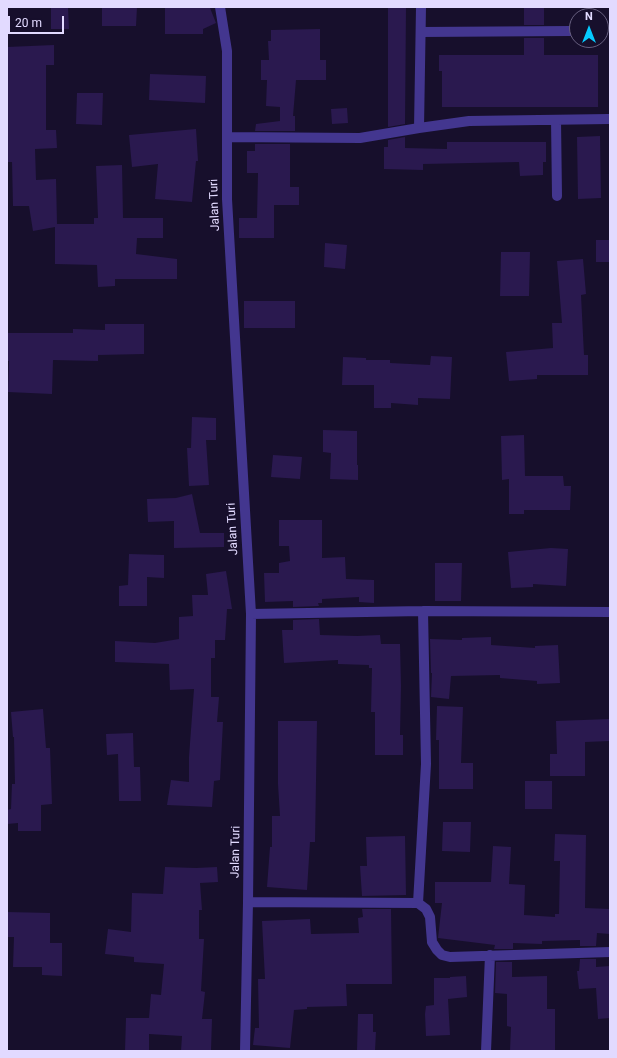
<!DOCTYPE html>
<html>
<head>
<meta charset="utf-8">
<style>
  body { margin:0 }
  #map { position:relative; width:617px; height:1058px; overflow:hidden; background:#170f2c; font-family:Roboto,sans-serif }
  canvas { display:block }
  .frame { position:absolute; inset:0; border:8px solid #e2daff; pointer-events:none }
  .north { position:absolute; left:569px; top:8px; width:40px; height:40px; box-sizing:border-box; background:#170f2c; border:1px solid #686080; border-radius:50%; rotate:0deg; font-size:11px; font-weight:700; line-height:16px; text-align:center; color:#e2daff }
  .north::after { content:''; display:block; margin:auto; width:14px; height:18px; background:#06caff; clip-path:polygon(50% 0,100% 100%,50% 72%,0 100%) }
  .scale { position:absolute; left:8px; top:16px; width:56px; height:18px; box-sizing:border-box; border:2px solid #e2daff; border-top:0; padding-left:5px; font-size:12px; line-height:14px; white-space:nowrap; color:#e2daff; -webkit-text-stroke:3px #170f2c; paint-order:stroke }
</style>
</head>
<body>
<div id="map">
<canvas width="617" height="1058"></canvas>
<div class="frame"></div>
<div class="north">N</div>
<div class="scale">20 m</div>
</div>
<script>
const c = document.querySelector('canvas').getContext('2d');
c.lineJoin = 'round';
function paint(path, color) {
  c.fillStyle = color;
  c.fill(path, 'evenodd');
}
function shape(rows) {
  const path = new Path2D();
  for (const r of rows) {
    path.moveTo(r[0], r[1]);
    for (let i = 2; i < r.length; i += 2) path.lineTo(r[i], r[i + 1]);
  }
  return path;
}
function stroke(path, color, width, dash) {
  c.strokeStyle = color;
  c.lineWidth = width;
  c.lineCap = dash ? 'butt' : 'round';
  c.setLineDash(dash || []);
  c.stroke(path);
}
function drawText(font, color, halo, rows, align = 'center') {
  c.font = font + ' Roboto,sans-serif';
  c.lineWidth = 3;
  c.setLineDash([]);
  c.textBaseline = 'middle';
  c.strokeStyle = halo;
  c.fillStyle = color;
  for (const [text, x, y, turn = 0] of rows) {
    c.save();
    c.translate(x, y);
    c.rotate((+turn || 0) * Math.PI / 180);
    c.textAlign = isNaN(turn) ? turn : align;
    if (halo) c.strokeText(text, 0, 0);
    c.fillText(text, 0, 0);
    c.restore();
  }
}
paint(shape([
  [51,7,68,7,69,29,51,29],
  [102,7,137,7,136,26,102,26],
  [388,7,406,7,405,124,388,127],
  [524,7,544,7,544,25,524,25],
  [165,8,210,8,216,23,203,29,203,34,165,34],
  [320,29,320,60,326,60,326,80,296,80,293,116,295,116,295,131,255,131,256,124,280,121,280,107,266,106,267,80,261,80,261,60,269,60,268,41,271,41,271,30],
  [524,38,544,38,544,55,598,55,598,107,442,107,442,71,439,71,439,55,524,55],
  [54,45,54,65,46,65,46,130,56,130,57,148,35,149,36,180,56,179,57,224,94,224,94,218,98,218,96,166,122,165,123,218,163,218,163,238,137,238,136,254,177,259,177,279,115,279,115,286,98,287,97,265,55,264,55,227,33,231,29,206,13,206,12,162,7,162,7,47],
  [150,74,206,76,205,103,149,100],
  [77,93,103,93,102,125,76,124],
  [347,108,348,123,332,124,331,109],
  [196,129,198,161,196,161,192,202,155,199,158,164,132,167,129,135],
  [600,136,601,198,578,199,577,137],
  [405,137,405,148,447,149,447,142,546,142,546,162,543,162,543,175,520,176,519,162,423,164,423,170,384,169,384,147,388,147,388,140],
  [255,144,290,144,290,187,299,187,299,205,274,205,274,238,239,238,239,218,257,218,258,173,247,173,247,151,255,151],
  [596,240,610,240,610,262,596,262],
  [325,243,347,245,345,269,324,267],
  [501,252,530,252,529,296,500,296],
  [583,259,586,294,581,295,584,355,588,355,588,375,537,375,537,379,509,381,506,352,553,348,552,323,562,323,557,261],
  [244,301,295,301,295,328,244,328],
  [105,324,144,324,144,354,98,355,98,361,53,360,52,394,8,392,9,361,7,361,7,333,73,333,73,329,105,330],
  [431,356,452,357,450,399,418,398,418,405,391,403,391,408,374,408,374,385,342,385,343,357,366,358,366,360,390,360,390,363,430,365],
  [192,417,216,418,216,440,206,440,209,485,189,486,187,448,191,448],
  [323,430,357,431,357,465,358,465,358,480,330,479,331,453,323,452],
  [524,435,525,476,563,476,564,486,571,486,570,510,524,510,524,514,509,514,509,479,502,480,501,436],
  [273,455,302,457,300,479,271,477],
  [192,494,200,533,224,533,224,547,174,548,174,521,148,522,147,499,176,498],
  [279,520,322,520,322,558,345,557,346,579,374,580,374,603,359,602,359,597,322,599,322,603,318,603,319,606,293,607,293,601,265,602,264,573,279,573,279,563,290,561,289,546,279,546],
  [551,548,568,549,566,586,533,584,533,587,511,588,508,552],
  [129,554,164,555,164,578,147,577,147,606,119,606,119,586,128,585],
  [435,563,462,563,461,601,435,601],
  [226,571,232,609,227,609,225,640,215,640,215,658,211,658,211,697,219,697,217,722,223,722,220,780,214,781,212,807,167,805,171,780,189,782,189,757,194,689,170,690,169,664,115,662,115,641,155,643,179,639,179,617,193,616,192,595,208,595,206,574],
  [319,619,320,635,357,636,380,635,381,644,400,644,401,686,400,735,403,735,403,755,375,755,375,712,371,712,372,668,369,668,369,665,338,664,338,660,284,663,282,630,293,630,293,620],
  [491,637,491,645,535,648,535,646,558,645,560,683,537,684,537,681,500,678,500,675,451,676,449,699,431,697,432,673,431,673,430,639,462,640,462,638],
  [437,706,463,707,461,763,473,763,473,789,439,789,439,740,436,740],
  [43,709,46,748,50,748,52,804,41,805,41,831,18,831,18,823,7,824,7,810,11,809,12,784,15,784,14,737,13,737,11,712],
  [610,719,610,741,585,742,585,776,550,776,550,754,557,754,556,721],
  [278,721,317,721,315,842,310,842,307,890,267,887,270,847,272,847,272,816,280,816,278,784],
  [133,733,134,767,140,767,141,801,119,801,118,754,107,755,106,734],
  [525,781,552,781,552,809,525,809],
  [443,822,471,822,470,852,442,851],
  [555,834,586,835,585,908,610,909,610,934,597,933,596,946,580,946,580,940,542,941,542,944,513,943,513,949,494,949,495,945,438,938,442,903,435,903,435,882,491,882,493,846,511,847,509,884,525,885,524,915,555,917,555,914,559,914,560,861,554,861],
  [405,836,406,895,362,896,360,866,367,866,366,837],
  [165,867,196,868,217,867,218,882,200,883,202,910,199,910,199,939,204,939,201,991,205,992,202,1019,212,1019,211,1051,181,1051,182,1036,149,1034,149,1051,125,1051,126,1018,149,1018,151,994,161,995,164,964,134,962,134,957,105,954,108,929,131,932,132,893,163,894],
  [362,909,391,909,392,984,346,984,347,1006,307,1007,307,1009,294,1010,290,1048,253,1045,255,1028,259,1028,258,979,265,979,262,921,310,919,311,934,359,933,358,918,363,917],
  [7,912,50,913,50,943,62,943,62,976,42,975,42,967,13,967,14,937,7,937],
  [580,959,596,959,596,967,610,966,610,1018,598,1019,596,988,579,989,577,971,579,971],
  [496,962,512,962,512,977,547,976,547,1009,555,1009,555,1051,510,1051,511,1027,507,1026,507,994,495,993],
  [466,976,467,997,448,999,450,1035,426,1036,425,1014,426,1006,434,1005,434,978,450,978,450,977],
  [358,1014,373,1014,373,1032,376,1032,375,1051,357,1051]
]), '#2a194f');
stroke(shape([
  [220,7,227,51,227,199,251,614,248,902,245,1051],
  [421,32,571,31],
  [556,120,557,196],
  [419,128,421,7],
  [227,137,360,138,419,128,469,121,609,119],
  [251,614,423,611,610,612],
  [248,902,418,903,426,909,430,917,432,942,437,950,442,955,450,957,610,952],
  [418,903,426,764,423,611],
  [486,1051,490,955]
]), '#43368f', 10);
drawText('12px', '#e2daff', '#170f2c', [
  ["Jalan Turi",215,205,-92],
  ["Jalan Turi",233,529,-93],
  ["Jalan Turi",236,852,-89]
]);
</script>
</body>
</html>
